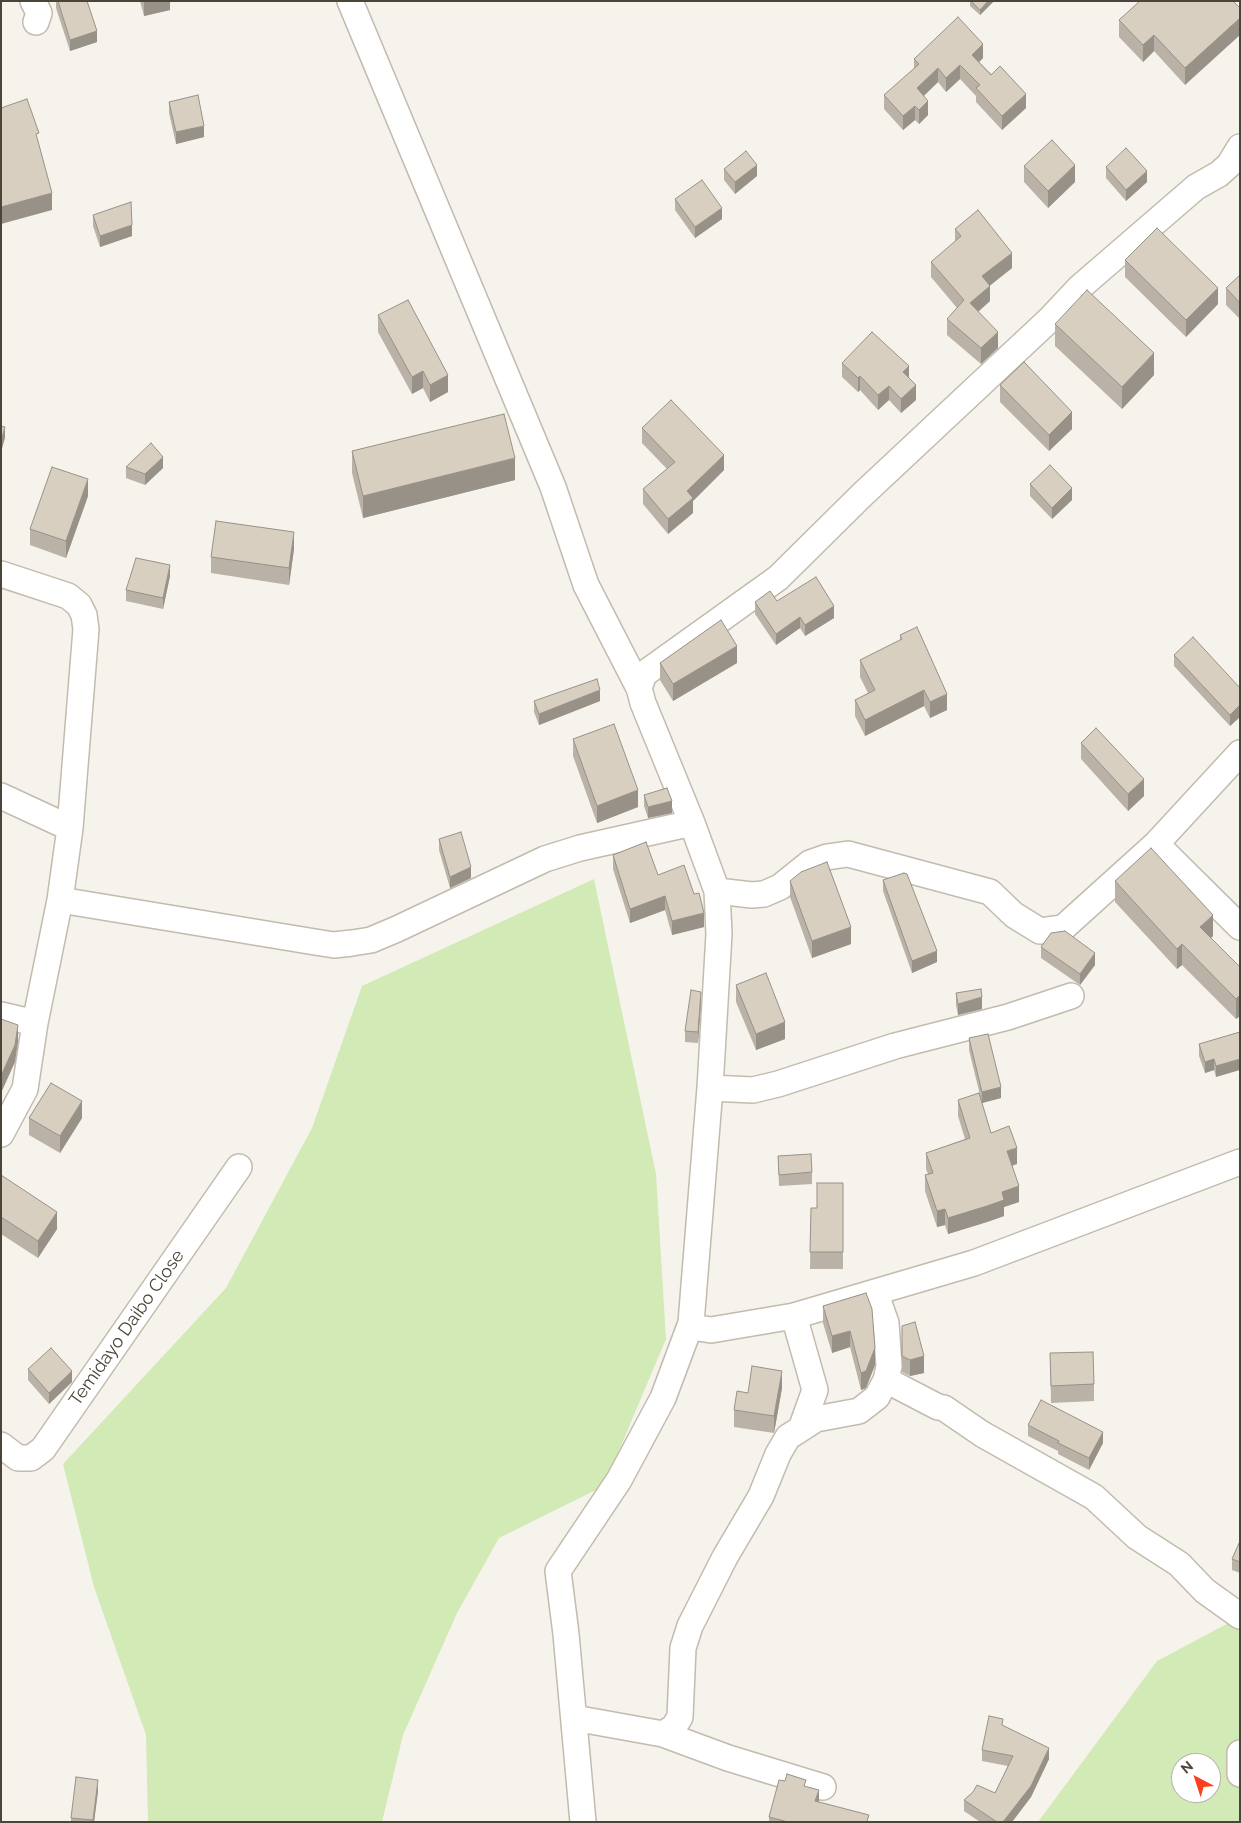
<!DOCTYPE html>
<html>
<head>
<meta charset="utf-8">
<style>
  body { margin:0 }
  #map { position:relative; width:1241px; height:1823px; overflow:hidden; background:#f6f3ec; font-family:Raleway,sans-serif }
  canvas { display:block }
  .frame { position:absolute; inset:0; border:2px solid #4b4439; pointer-events:none }
  .north { position:absolute; left:1171px; top:1753px; width:50px; height:50px; box-sizing:border-box; background:#fff; border:1px solid #b7b4b0; border-radius:50%; rotate:320deg; font-size:14px; font-weight:700; line-height:20px; text-align:center; color:#4b4439 }
  .north::after { content:''; display:block; margin:auto; width:18px; height:22px; background:#fc3f1d; clip-path:polygon(50% 0,100% 100%,50% 72%,0 100%) }
</style>
</head>
<body>
<div id="map">
<canvas width="1241" height="1823"></canvas>
<div class="frame"></div>
<div class="north">N</div>
</div>
<script>
const c = document.querySelector('canvas').getContext('2d');
c.lineJoin = 'round';
function paint(path, color) {
  c.fillStyle = color;
  c.fill(path, 'evenodd');
}
function shape(rows) {
  const path = new Path2D();
  for (const r of rows) {
    path.moveTo(r[0], r[1]);
    for (let i = 2; i < r.length; i += 2) path.lineTo(r[i], r[i + 1]);
  }
  return path;
}
function stroke(path, color, width, dash) {
  c.strokeStyle = color;
  c.lineWidth = width;
  c.lineCap = dash ? 'butt' : 'round';
  c.setLineDash(dash || []);
  c.stroke(path);
}
function drawText(font, color, halo, rows, align = 'center') {
  c.font = font + ' Raleway,sans-serif';
  c.lineWidth = 4;
  c.setLineDash([]);
  c.textBaseline = 'middle';
  c.strokeStyle = halo;
  c.fillStyle = color;
  for (const [text, x, y, turn = 0] of rows) {
    c.save();
    c.translate(x, y);
    c.rotate((+turn || 0) * Math.PI / 180);
    c.textAlign = isNaN(turn) ? turn : align;
    if (halo) c.strokeText(text, 0, 0);
    c.fillText(text, 0, 0);
    c.restore();
  }
}
paint(shape([
  [594,879,656,1174,666,1339,604,1486,499,1538,457,1613,403,1735,382,1822,148,1822,146,1735,94,1587,63,1464,226,1288,312,1128,362,986],
  [1240,1617,1240,1822,1038,1822,1157,1661],
  [1181,1763,1211,1763,1211,1793,1181,1793]
]), '#d2eab5');
const minor = shape([
  [33,1,39,13,36,22],
  [350,1,553,487,586,585,639,688],
  [1,574,68,596,79,605,84,615,86,629,70,828,60,900],
  [1,796,70,828],
  [692,823,643,703,639,688,644,674,778,578,863,494,1049,320,1079,288,1196,187,1219,174,1229,165,1240,147],
  [1156,844,1240,927],
  [717,891,752,895,764,894,780,887,810,863,827,857,848,854,990,892,1014,915,1040,931,1063,928,1156,844,1240,753],
  [1,1015,35,1023],
  [710,1088,753,1090,778,1084,895,1046,1008,1017,1071,996],
  [1,1134,25,1089,35,1023,60,900,315,942,334,945,352,943,371,940,397,929,545,859,580,848,692,823,717,891,719,934,710,1088,691,1323,663,1398,619,1480,558,1571,566,1634,583,1822],
  [794,1316,815,1390,802,1426],
  [691,1323,698,1328,711,1330,794,1316,974,1263,1240,1162],
  [886,1380,938,1407,944,1408,982,1434,1094,1497,1137,1537,1179,1564,1205,1591,1240,1616],
  [1,1445,18,1458,31,1458,43,1449,239,1167],
  [574,1718,663,1734,674,1727,680,1717,683,1648,690,1626,725,1557,761,1496,778,1454,788,1437,816,1419,859,1411,877,1397,886,1380,889,1366,886,1323,875,1292],
  [663,1734,728,1758,823,1787],
  [1240,1753,1240,1774]
]);
stroke(minor, '#c2bbae', 28);
stroke(minor, '#fff', 25);
paint(shape([
  [56,1,87,1,97,42,70,51,56,8],
  [140,1,170,1,170,10,144,16],
  [970,1,994,1,980,15,970,6],
  [1233,1,1185,85,1154,51,1143,62,1119,37,1119,20],
  [983,58,979,62,1026,108,1002,130,976,102,976,96,960,79,946,92,938,82,924,96,928,115,919,124,915,120,903,130,884,109,884,95,914,69,914,59],
  [169,102,204,137,176,144,169,113],
  [1024,166,1075,182,1048,208,1024,182],
  [1106,167,1147,182,1126,201,1106,178],
  [724,169,757,176,735,194,724,180],
  [675,199,722,219,695,238,675,210],
  [93,215,132,236,100,247,93,226],
  [955,229,1012,268,990,285,990,301,978,312,998,348,981,364,947,335,947,319,957,308,931,277,931,262,955,242],
  [1125,260,1218,304,1186,337,1125,277],
  [1240,275,1240,319,1226,305,1226,288],
  [378,315,448,392,430,402,423,388,412,394,378,332],
  [1055,324,1154,375,1122,409,1055,346],
  [842,363,909,378,916,400,901,413,889,400,878,410,860,390,858,392,842,377],
  [1000,385,1072,429,1049,451,1000,402],
  [642,428,724,470,693,501,693,513,668,534,643,504,643,489,667,469,642,443],
  [352,451,515,480,363,518,352,473],
  [126,467,163,468,145,485,126,478],
  [1030,484,1072,500,1052,519,1030,496],
  [88,496,66,558,30,545,30,529],
  [294,549,289,585,211,573,211,557],
  [170,576,163,609,126,601,126,590],
  [755,602,834,618,805,636,800,628,776,645,755,614],
  [900,635,947,710,930,718,924,706,865,736,855,716,855,700,868,693,860,677,860,660,900,641],
  [1174,655,1240,688,1240,717,1230,726,1174,666],
  [660,663,737,663,673,701,660,680],
  [534,701,600,701,539,725,534,712],
  [573,739,638,807,597,823,573,756],
  [1081,743,1144,796,1128,811,1081,759],
  [644,795,672,813,648,818,644,806],
  [439,839,471,878,450,888,439,850],
  [613,855,658,875,694,894,704,927,672,935,665,910,630,923,613,869],
  [883,880,937,962,912,973,883,891],
  [790,881,851,944,812,958,790,897],
  [1115,881,1213,936,1211,938,1240,967,1240,1016,1236,1019,1182,965,1177,969,1115,902],
  [1041,947,1095,965,1080,985,1041,958],
  [736,985,785,1039,756,1050,736,1002],
  [956,993,982,1009,958,1015,956,1005],
  [701,1003,698,1043,685,1042,685,1031],
  [1240,1032,1216,1077,1214,1070,1205,1073,1199,1056,1199,1044],
  [969,1038,1001,1098,982,1103,991,1133,1017,1164,1012,1166,1019,1202,1004,1207,1004,1216,987,1222,948,1234,945,1225,937,1227,925,1191,925,1175,928,1174,926,1169,926,1153,965,1139,958,1116,958,1100,980,1095,969,1050],
  [29,1118,82,1118,60,1153,29,1135],
  [778,1156,812,1172,812,1184,779,1186],
  [1,1175,57,1229,38,1258,1,1234],
  [843,1183,843,1269,810,1269,811,1208,817,1208],
  [866,1293,875,1365,866,1388,861,1390,850,1347,832,1353,823,1323,823,1306],
  [902,1326,924,1373,910,1376,902,1372],
  [1050,1353,1094,1384,1094,1401,1051,1403],
  [28,1369,72,1382,49,1404,28,1380],
  [782,1388,774,1433,734,1427,734,1410,748,1393],
  [1028,1425,1103,1443,1089,1470,1058,1454,1058,1451,1028,1436],
  [1240,1541,1240,1573,1232,1570,1232,1559],
  [1003,1726,1049,1759,1031,1797,1012,1822,980,1822,964,1811,964,1800,973,1792,995,1793,1008,1766,982,1761,982,1750],
  [806,1787,819,1802,869,1822,769,1822,769,1817],
  [98,1791,94,1822,71,1822,71,1818]
]), '#bab2a6');
paint(shape([
  [144,1,170,1,170,10,144,16],
  [988,1,994,1,980,15,980,10],
  [1240,18,1240,35,1185,85,1185,68],
  [97,31,97,42,70,51,70,40],
  [1154,35,1154,51,1143,62,1143,45],
  [983,44,983,58,972,69,972,55],
  [960,65,960,79,946,92,946,78],
  [938,68,938,82,917,102,917,88],
  [1026,94,1026,108,1002,130,1002,116],
  [928,101,928,115,919,124,919,110],
  [915,106,915,120,903,130,903,116],
  [204,126,204,137,176,144,176,132],
  [757,165,757,176,735,194,735,182],
  [1075,165,1075,182,1048,208,1048,191],
  [1147,171,1147,182,1126,201,1126,190],
  [52,193,52,210,1,224,1,207],
  [722,208,722,219,695,238,695,227],
  [132,225,132,236,100,247,100,236],
  [1012,253,1012,268,982,292,982,276],
  [990,286,990,301,970,319,970,303],
  [1218,288,1218,304,1186,337,1186,320],
  [998,332,998,348,981,364,981,348],
  [1154,353,1154,375,1122,409,1122,387],
  [909,366,909,381,903,372],
  [423,371,423,388,412,394,412,377],
  [448,375,448,392,430,402,430,385],
  [860,376,860,390,858,392,858,378],
  [916,385,916,400,901,413,901,399],
  [889,386,889,400,878,410,878,395],
  [1072,412,1072,429,1049,451,1049,435],
  [5,427,5,438,1,452,1,441],
  [724,455,724,470,693,501,693,513,668,534,668,519,687,491],
  [163,457,163,468,145,485,145,474],
  [515,458,515,480,363,518,363,496],
  [88,479,88,496,66,558,66,541],
  [1072,488,1072,500,1052,519,1052,508],
  [294,532,294,549,289,585,289,568],
  [170,565,170,576,163,609,163,598],
  [834,606,834,618,805,636,805,625],
  [800,617,800,628,776,645,776,634],
  [737,646,737,663,673,701,673,684],
  [600,690,600,701,539,725,539,714],
  [924,690,924,706,865,736,865,720],
  [947,694,947,710,930,718,930,702],
  [1240,705,1240,717,1230,726,1230,715],
  [1144,779,1144,796,1128,811,1128,794],
  [638,790,638,807,597,823,597,806],
  [672,801,672,813,648,818,648,807],
  [471,867,471,878,450,888,450,877],
  [665,896,665,910,630,923,630,909],
  [704,913,704,927,672,935,672,921],
  [1213,915,1213,936,1200,948,1200,927],
  [851,927,851,944,812,958,812,941],
  [1182,944,1182,965,1177,969,1177,949],
  [937,951,937,962,912,973,912,961],
  [1095,953,1095,965,1080,985,1080,974],
  [701,992,701,1003,698,1043,698,1032],
  [1240,995,1240,1016,1236,1019,1236,999],
  [982,997,982,1009,958,1015,958,1004],
  [785,1022,785,1039,756,1050,756,1034],
  [18,1025,18,1042,15,1062,1,1093,1,1076],
  [1214,1059,1214,1070,1205,1073,1205,1062],
  [1240,1059,1240,1070,1216,1077,1216,1066],
  [1001,1087,1001,1098,982,1103,982,1092],
  [82,1101,82,1118,60,1153,60,1136],
  [1017,1148,1017,1164,1007,1167,1007,1151],
  [1019,1186,1019,1202,1004,1207,1004,1216,987,1222,948,1234,948,1218,1002,1192],
  [945,1209,945,1225,937,1227,937,1211],
  [57,1212,57,1229,38,1258,38,1241],
  [850,1331,850,1347,832,1353,832,1336],
  [875,1348,875,1365,866,1388,861,1390,861,1373],
  [924,1356,924,1373,910,1376,910,1360],
  [72,1371,72,1382,49,1404,49,1393],
  [782,1371,782,1388,774,1433,774,1416],
  [1103,1432,1103,1443,1089,1470,1089,1458],
  [1049,1748,1049,1759,1031,1797,1012,1822,1003,1822],
  [98,1780,98,1791,94,1822,93,1822],
  [819,1790,819,1807,815,1801]
]), '#979187');
const building = shape([
  [58,1,87,1,97,31,70,40,58,1],
  [971,1,988,1,980,10,971,1],
  [1140,1,1233,1,1240,8,1240,18,1185,68,1154,35,1143,45,1119,20,1140,1],
  [958,17,983,44,972,55,991,75,1000,66,1026,94,1002,116,976,88,980,85,960,65,946,78,938,68,917,88,928,101,919,110,915,106,903,116,884,95,919,64,914,59,958,17],
  [198,95,204,126,176,132,169,102,198,95],
  [27,99,39,133,36,134,52,193,1,207,1,108,27,99],
  [1052,140,1075,165,1048,191,1024,166,1052,140],
  [1126,148,1147,171,1126,190,1106,167,1126,148],
  [746,151,757,165,735,182,724,169,746,151],
  [702,180,722,208,695,227,675,199,702,180],
  [131,202,132,225,100,236,93,215,131,202],
  [978,210,1012,253,982,276,990,286,970,303,998,332,981,348,947,319,964,300,931,262,961,236,955,229,978,210],
  [1157,228,1218,288,1186,320,1125,260,1157,228],
  [1240,275,1240,303,1226,288,1240,275],
  [1087,290,1154,353,1122,387,1055,324,1087,290],
  [408,300,448,375,430,385,423,371,412,377,378,315,408,300],
  [872,332,909,366,903,372,916,385,901,399,889,386,878,395,860,376,858,378,842,363,872,332],
  [1024,362,1072,412,1049,435,1000,385,1024,362],
  [671,400,724,455,687,491,693,498,668,519,643,489,675,462,642,428,671,400],
  [504,414,515,458,363,496,352,451,504,414],
  [1,426,5,427,1,441,1,426],
  [151,443,163,457,145,474,126,467,151,443],
  [1050,465,1072,488,1052,508,1030,484,1050,465],
  [52,467,88,479,66,541,30,529,52,467],
  [216,521,294,532,289,568,211,557,216,521],
  [136,558,170,565,163,598,126,590,136,558],
  [816,577,834,606,805,625,800,617,776,634,755,602,770,591,777,601,816,577],
  [721,620,737,646,673,684,660,663,721,620],
  [917,627,947,694,930,702,924,690,865,720,855,700,875,690,860,660,902,639,900,635,917,627],
  [1193,637,1240,688,1240,705,1230,715,1174,655,1193,637],
  [597,679,600,690,539,714,534,701,597,679],
  [614,724,638,790,597,806,573,739,614,724],
  [1096,728,1144,779,1128,794,1081,743,1096,728],
  [667,788,672,801,648,807,644,795,667,788],
  [461,832,471,867,450,877,439,839,461,832],
  [646,842,658,875,684,865,694,894,699,893,704,913,672,921,665,896,630,909,613,855,646,842],
  [1151,848,1213,915,1200,927,1240,967,1240,995,1236,999,1182,944,1177,949,1115,881,1151,848],
  [827,862,851,927,812,941,790,881,801,872,827,862],
  [904,873,907,874,937,951,912,961,883,880,904,873],
  [1065,931,1095,953,1080,974,1041,947,1051,933,1065,931],
  [766,973,785,1022,756,1034,736,985,766,973],
  [981,989,982,997,958,1004,956,993,981,989],
  [691,990,701,992,698,1032,685,1031,691,990],
  [1,1019,18,1025,15,1045,1,1076,1,1019],
  [1240,1032,1240,1059,1216,1066,1214,1059,1205,1062,1199,1044,1240,1032],
  [988,1034,1001,1087,982,1092,969,1038,988,1034],
  [51,1083,82,1101,60,1136,29,1118,51,1083],
  [979,1093,991,1133,1009,1126,1017,1148,1007,1151,1019,1186,1002,1192,1004,1200,987,1206,948,1218,945,1209,937,1211,925,1175,933,1173,926,1153,970,1138,958,1100,979,1093],
  [811,1154,812,1172,779,1175,778,1156,811,1154],
  [1,1175,57,1212,38,1241,1,1217,1,1175],
  [817,1183,843,1183,843,1252,810,1252,811,1208,817,1208,817,1183],
  [866,1293,872,1309,875,1348,866,1371,861,1373,850,1331,832,1336,823,1306,866,1293],
  [915,1322,924,1356,910,1360,902,1356,902,1326,915,1322],
  [51,1348,72,1371,49,1393,28,1369,51,1348],
  [1093,1352,1094,1384,1051,1386,1050,1353,1093,1352],
  [752,1366,782,1371,774,1416,734,1410,737,1391,748,1393,752,1366],
  [1041,1400,1103,1432,1089,1458,1058,1443,1059,1441,1028,1425,1041,1400],
  [1240,1541,1240,1562,1232,1559,1240,1541],
  [989,1716,1003,1719,1002,1725,1049,1748,1031,1786,1003,1822,997,1822,964,1800,973,1792,977,1785,995,1793,1013,1756,982,1750,989,1716],
  [787,1774,806,1780,804,1786,819,1790,815,1801,869,1815,867,1821,869,1822,788,1822,769,1817,779,1780,785,1781,787,1774],
  [76,1777,98,1780,93,1820,71,1818,76,1777]
]);
paint(building, '#d8cfc1');
stroke(building, '#979187', 1);
drawText('18px', '#4b4439', '#fff', [
  ["Temidayo Daibo Close",127,1328,-55]
]);
</script>
</body>
</html>
